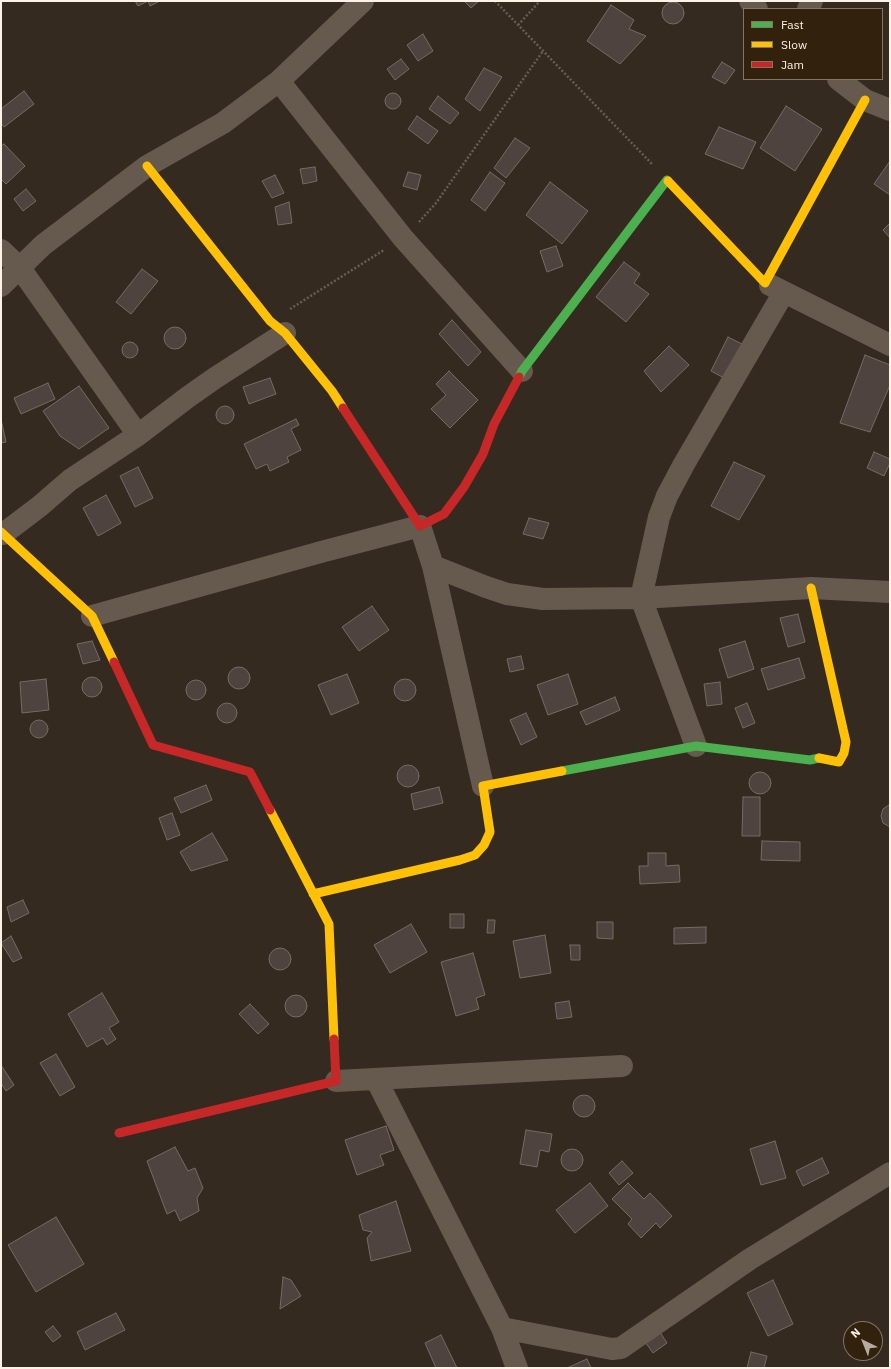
<!DOCTYPE html>
<html>
<head>
<meta charset="utf-8">
<style>
  body { margin:0 }
  #map { position:relative; width:891px; height:1369px; overflow:hidden; background:#342a1f; font-family:"IBM Plex Sans",sans-serif }
  canvas { display:block }
  .frame { position:absolute; inset:0; border:2px solid #fdf2e6; pointer-events:none }
  .legend { position:absolute; left:743px; top:8px; width:140px; height:72px; box-sizing:border-box; background:#31210d; border:1px solid #837564; margin:0; padding:5px 7px; list-style:none; font-size:12px; color:#fdf2e6 }
  .legend li { display:flex; align-items:center; gap:8px; height:20px }
  .legend b { width:20px; border:1px solid #837564 }
  .north { position:absolute; left:843px; top:1321px; width:40px; height:40px; box-sizing:border-box; background:#31210d; border:1px solid #837564; border-radius:50%; rotate:317deg; font-size:11px; font-weight:700; line-height:16px; text-align:center; color:#fdf2e6 }
  .north::after { content:''; display:block; margin:auto; width:14px; height:18px; background:#b7aca0; clip-path:polygon(50% 0,100% 100%,50% 72%,0 100%) }
</style>
</head>
<body>
<div id="map">
<canvas width="891" height="1369"></canvas>
<div class="frame"></div>
<ul class="legend">
<li><b style="height:5px;background:#4caf50"></b>Fast</li>
<li><b style="height:5px;background:#ffc107"></b>Slow</li>
<li><b style="height:5px;background:#c62828"></b>Jam</li>
</ul>
<div class="north">N</div>
</div>
<script>
const c = document.querySelector('canvas').getContext('2d');
c.lineJoin = 'round';
function paint(path, color) {
  c.fillStyle = color;
  c.fill(path, 'evenodd');
}
function shape(rows) {
  const path = new Path2D();
  for (const r of rows) {
    if (r.length === 3) {
      path.moveTo(r[0] + r[2], r[1]);
      path.arc(r[0], r[1], r[2], 0, 2 * Math.PI);
      continue;
    }
    path.moveTo(r[0], r[1]);
    for (let i = 2; i < r.length; i += 2) path.lineTo(r[i], r[i + 1]);
  }
  return path;
}
function stroke(path, color, width, dash) {
  c.strokeStyle = color;
  c.lineWidth = width;
  c.lineCap = dash ? 'butt' : 'round';
  c.setLineDash(dash || []);
  c.stroke(path);
}
const building = shape([
  [135,1,160,1,150,6,148,1,138,6,135,1],
  [464,1,479,1,471,8,464,1],
  [673,13,11],
  [611,5,634,20,629,29,646,36,620,64,587,41,611,5],
  [423,34,433,51,418,61,407,45,423,34],
  [401,59,409,69,395,80,387,69,401,59],
  [722,62,735,70,725,84,712,77,722,62],
  [484,68,502,77,480,111,465,99,484,68],
  [24,91,34,104,4,127,1,123,1,109,24,91],
  [393,101,8],
  [438,96,459,113,450,124,429,109,438,96],
  [786,106,822,129,795,171,760,148,786,106],
  [417,116,438,131,428,144,408,129,417,116],
  [719,127,756,142,743,169,705,154,719,127],
  [515,138,530,148,506,178,494,168,515,138],
  [4,144,25,166,6,184,1,179,1,146,4,144],
  [890,161,890,195,874,184,890,161],
  [315,167,317,181,303,184,300,169,315,167],
  [408,172,421,175,417,190,403,186,408,172],
  [490,172,505,183,485,211,471,200,490,172],
  [275,175,284,193,272,198,262,181,275,175],
  [550,182,588,211,562,244,526,215,550,182],
  [26,189,36,201,23,211,14,199,26,189],
  [289,202,292,223,278,225,275,207,289,202],
  [890,223,890,238,883,230,890,223],
  [556,246,563,266,547,272,540,251,556,246],
  [624,262,640,274,634,283,649,294,626,322,596,297,624,262],
  [142,269,158,281,131,314,116,302,142,269],
  [452,320,481,352,468,366,439,334,452,320],
  [175,338,11],
  [728,337,744,345,726,379,711,371,728,337],
  [130,350,8],
  [669,346,689,365,661,392,644,371,669,346],
  [865,355,890,365,890,385,870,432,840,423,865,355],
  [449,371,478,400,450,428,431,409,446,395,436,384,449,371],
  [270,378,276,394,249,404,243,387,270,378],
  [48,383,55,399,21,414,14,398,48,383],
  [79,386,109,428,79,449,60,436,43,411,79,386],
  [225,415,9],
  [1,419,6,442,1,443,1,419],
  [296,419,299,425,291,429,301,450,287,457,289,462,270,471,267,464,256,469,244,444,296,419],
  [874,452,890,459,890,463,884,476,867,468,874,452],
  [734,462,765,476,739,520,711,506,734,462],
  [138,467,153,498,135,507,120,476,138,467],
  [106,495,121,523,98,536,83,508,106,495],
  [529,518,549,523,543,539,523,534,529,518],
  [372,606,389,630,359,651,342,627,372,606],
  [798,614,805,642,788,647,780,618,798,614],
  [92,641,100,660,83,664,77,644,92,641],
  [745,641,754,669,728,678,719,649,745,641],
  [521,656,524,669,510,672,507,659,521,656],
  [799,658,805,678,768,690,761,669,799,658],
  [239,678,11],
  [347,674,359,703,331,715,318,685,347,674],
  [568,674,578,704,548,715,537,685,568,674],
  [92,687,10],
  [405,690,11],
  [46,679,49,710,22,713,20,682,46,679],
  [196,690,10],
  [720,682,722,704,707,706,704,684,720,682],
  [615,697,620,710,586,725,580,712,615,697],
  [227,713,10],
  [747,703,755,723,743,728,735,708,747,703],
  [526,713,537,737,521,745,510,720,526,713],
  [39,729,9],
  [408,776,11],
  [760,783,11],
  [206,785,212,800,181,813,174,798,206,785],
  [439,787,443,803,414,810,411,794,439,787],
  [743,797,760,797,760,836,742,836,743,797],
  [889,805,890,805,890,827,883,823,881,816,883,809,889,805],
  [172,813,180,835,167,840,159,818,172,813],
  [212,833,228,860,191,871,180,852,212,833],
  [762,841,800,842,800,861,761,860,762,841],
  [648,853,666,853,666,866,679,865,680,882,640,884,639,866,648,866,648,853],
  [23,900,29,913,11,922,7,907,23,900],
  [450,914,464,914,464,928,450,928,450,914],
  [488,920,495,920,494,933,487,933,488,920],
  [597,922,613,922,613,939,597,938,597,922],
  [411,924,427,952,390,973,374,945,411,924],
  [706,927,706,943,674,944,674,928,706,927],
  [545,935,551,973,520,978,513,941,545,935],
  [11,936,22,958,13,962,1,943,11,936],
  [570,945,580,945,580,960,571,960,570,945],
  [280,959,11],
  [473,953,485,995,476,998,479,1009,456,1016,441,962,473,953],
  [102,993,119,1022,109,1028,116,1039,107,1045,103,1038,87,1047,68,1014,102,993],
  [296,1006,11],
  [569,1001,572,1017,557,1019,555,1003,569,1001],
  [250,1004,269,1024,258,1034,239,1014,250,1004],
  [56,1054,75,1087,60,1096,40,1063,56,1054],
  [1,1065,14,1085,6,1091,1,1083,1,1065],
  [584,1106,11],
  [386,1126,394,1150,380,1155,384,1165,357,1175,345,1140,386,1126],
  [526,1130,552,1134,549,1152,540,1150,537,1167,520,1164,526,1130],
  [775,1141,786,1178,761,1185,750,1149,775,1141],
  [175,1147,188,1171,195,1168,203,1188,197,1198,199,1211,180,1221,175,1210,167,1214,147,1161,175,1147],
  [572,1160,11],
  [822,1158,829,1173,803,1186,796,1171,822,1158],
  [622,1161,633,1173,619,1185,609,1173,622,1161],
  [590,1183,608,1206,575,1233,556,1210,590,1183],
  [628,1183,644,1199,650,1193,672,1216,660,1228,656,1223,641,1238,628,1224,632,1219,612,1199,628,1183],
  [396,1201,411,1251,371,1261,367,1238,372,1232,363,1230,359,1215,396,1201],
  [56,1217,84,1264,36,1292,8,1245,56,1217],
  [283,1277,291,1280,301,1296,280,1309,283,1277],
  [773,1280,793,1324,768,1336,747,1293,773,1280],
  [116,1313,125,1330,85,1350,77,1332,116,1313],
  [53,1326,61,1336,53,1342,45,1332,53,1326],
  [658,1329,667,1343,653,1353,643,1339,658,1329],
  [441,1335,457,1368,436,1368,425,1343,441,1335],
  [751,1352,767,1356,764,1368,747,1368,751,1352],
  [587,1359,591,1368,567,1368,587,1359]
]);
paint(building, '#4e433e');
stroke(building, '#766b65', 1);
stroke(shape([
  [495,1,652,164],
  [518,25,540,1],
  [419,222,436,203,543,51],
  [290,309,384,250]
]), '#675d55', 2.5, [2, 2]);
stroke(shape([
  [750,1,757,9],
  [808,9,812,1],
  [838,79,865,100,890,110],
  [279,81,403,238,522,371],
  [1,250,20,268,138,435],
  [770,285,890,345],
  [1,286,43,245,147,166,223,123,279,81,363,1],
  [3,534,40,506,70,480,138,435,188,397,215,378,285,333],
  [433,566,483,786],
  [92,616,321,552,420,526,433,566,486,587,507,594,543,599,641,598,811,588,890,592],
  [696,746,641,598,659,517,667,496,684,464,784,292],
  [376,1079,502,1328,517,1368],
  [336,1081,622,1066],
  [502,1328,612,1349,621,1348,750,1259,890,1173]
]), '#66594e', 22);
stroke(shape([
  [519,377,522,371,667,180,668,181],
  [562,771,696,746,810,760,819,758]
]), '#4caf50', 9);
stroke(shape([
  [147,166,270,321,285,333,332,391,343,408],
  [668,181,765,283,865,100],
  [1,532,92,616,114,662],
  [811,588,846,742,844,753,839,762,819,758],
  [270,810,329,924,334,1039],
  [313,894,460,860,475,855,484,845,490,832,483,786,562,771]
]), '#ffc107', 9);
stroke(shape([
  [343,408,420,526,444,514,464,487,483,454,494,424,519,377],
  [114,662,153,745,250,772,270,810],
  [119,1133,336,1081,334,1039]
]), '#c62828', 9);
</script>
</body>
</html>
